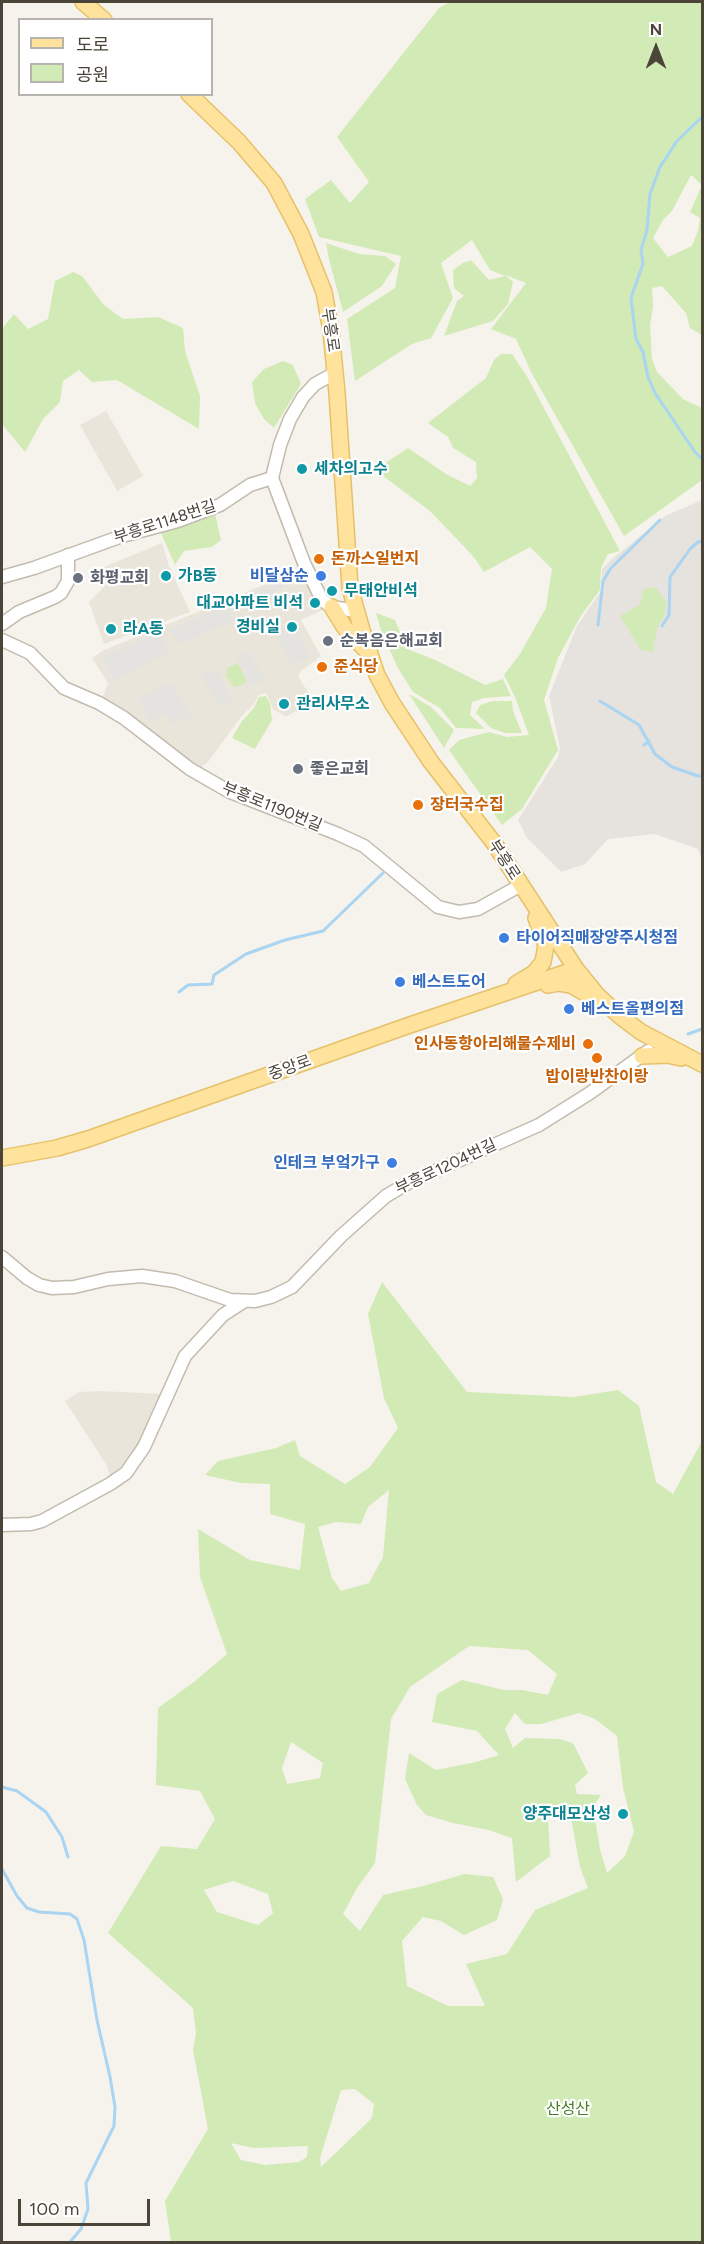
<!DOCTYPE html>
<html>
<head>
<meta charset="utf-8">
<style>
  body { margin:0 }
  #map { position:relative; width:704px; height:2244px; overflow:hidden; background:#f6f3ec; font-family:Figtree,"Noto Sans KR",sans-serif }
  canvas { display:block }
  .frame { position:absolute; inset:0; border:3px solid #4b4439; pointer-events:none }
  .legend { position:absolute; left:18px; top:18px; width:195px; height:78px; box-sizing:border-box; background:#fff; border:2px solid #b7b4b0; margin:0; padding:8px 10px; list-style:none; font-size:18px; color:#4b4439 }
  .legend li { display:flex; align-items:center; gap:12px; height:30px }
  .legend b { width:30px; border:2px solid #b7b4b0 }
  .north { position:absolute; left:626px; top:18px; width:60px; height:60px; -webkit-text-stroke:4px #fff; paint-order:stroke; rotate:0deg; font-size:16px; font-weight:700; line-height:24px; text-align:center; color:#4b4439 }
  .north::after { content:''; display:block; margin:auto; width:21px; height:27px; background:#4b4439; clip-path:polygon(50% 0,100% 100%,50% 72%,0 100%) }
  .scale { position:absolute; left:18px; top:2199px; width:132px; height:27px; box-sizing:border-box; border:3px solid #4b4439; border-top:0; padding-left:8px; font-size:18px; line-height:21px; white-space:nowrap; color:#4b4439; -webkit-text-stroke:4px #fff; paint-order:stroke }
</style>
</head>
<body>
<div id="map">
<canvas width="704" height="2244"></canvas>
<div class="frame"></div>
<ul class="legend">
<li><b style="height:8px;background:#ffe39c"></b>도로</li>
<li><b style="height:16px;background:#d2eab5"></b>공원</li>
</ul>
<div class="north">N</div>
<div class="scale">100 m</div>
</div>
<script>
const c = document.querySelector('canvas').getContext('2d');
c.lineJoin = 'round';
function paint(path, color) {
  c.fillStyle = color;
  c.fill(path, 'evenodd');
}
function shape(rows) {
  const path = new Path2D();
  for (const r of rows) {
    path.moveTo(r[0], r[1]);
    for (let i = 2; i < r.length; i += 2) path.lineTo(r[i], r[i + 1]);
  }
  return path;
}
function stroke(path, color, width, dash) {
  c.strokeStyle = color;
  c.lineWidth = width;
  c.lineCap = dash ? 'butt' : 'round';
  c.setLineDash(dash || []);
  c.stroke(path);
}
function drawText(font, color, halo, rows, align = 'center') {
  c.font = font + ' Figtree,"Noto Sans KR",sans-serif';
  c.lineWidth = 4.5;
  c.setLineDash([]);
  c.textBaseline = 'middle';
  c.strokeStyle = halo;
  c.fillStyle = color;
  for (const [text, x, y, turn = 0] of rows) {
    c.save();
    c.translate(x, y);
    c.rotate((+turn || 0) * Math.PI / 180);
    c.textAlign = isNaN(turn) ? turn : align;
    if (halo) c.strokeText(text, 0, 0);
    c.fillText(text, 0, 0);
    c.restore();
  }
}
paint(shape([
  [106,411,143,476,117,491,80,425],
  [162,543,169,566,190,612,104,644,89,602,104,587,104,567],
  [303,569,325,609,301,620,321,656,301,671,298,677,313,699,309,703,286,717,273,709,266,693,259,695,253,705,241,717,208,762,197,770,102,699,108,683,92,658,104,650],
  [101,1391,164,1394,130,1460,110,1476,106,1464,65,1401,79,1392]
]), '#eae5da');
paint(shape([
  [702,500,702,862,698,849,655,834,608,839,585,864,561,872,527,838,518,820,558,757,560,748,549,696,577,626,601,591,602,569,612,559,665,516]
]), '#e6e2dd');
paint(shape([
  [450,2,702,2,702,335,690,328,686,313,662,286,652,288,653,307,650,325,652,359,657,372,683,399,702,408,702,480,624,536,531,372,516,339,491,329,526,283,505,275,513,282,508,304,493,321,444,336,457,301,464,296,454,288,453,270,463,263,471,260,489,280,505,276,490,270,472,240,441,263,453,298,431,338,412,344,355,381,347,319,395,288,401,256,319,237,305,199,331,180,350,203,369,182,337,137,439,8],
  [691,175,702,185,690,212,700,218,698,231,692,246,668,257,653,238,663,220,672,211],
  [326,243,359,254,385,256,396,264,382,286,343,312,329,259],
  [73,272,82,276,104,305,123,319,158,317,183,328,185,351,200,396,199,429,117,380,92,382,79,370,63,381,60,402,43,419,25,452,2,424,2,329,14,314,28,329,48,319,55,281],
  [501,354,512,354,528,378,620,551,608,554,601,568,600,590,580,617,558,658,544,700,558,750,522,809,502,825,449,750,459,740,489,732,507,737,529,735,515,697,504,675,520,654,546,608,552,569,530,547,484,572,473,556,430,511,375,470,408,448,446,474,470,486,477,478,476,462,453,448,448,437,428,423,486,378,494,360],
  [283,361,293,365,301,384,274,428,264,419,255,403,252,382,264,369],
  [215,513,221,540,212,547,184,551,175,565,161,533],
  [655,587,667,603,664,616,657,628,653,652,641,650,620,616,640,605,643,589],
  [376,613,395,620,407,649,433,659,485,685,503,679,511,696,484,698,472,702,470,715,485,729,456,728,440,708,413,692,398,668,382,634],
  [238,663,247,682,236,687,233,686,225,674,228,673,226,669],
  [409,694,431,707,454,730,444,748],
  [266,696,270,704,272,720,255,749,232,738,242,721,254,708,259,697],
  [493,701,512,701,513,711,522,733,505,733,491,728,476,713,480,705],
  [382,1282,467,1392,574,1397,618,1390,639,1406,656,1482,673,1494,702,1441,702,2242,171,2242,165,2201,208,2129,193,2050,196,2033,193,2008,108,1933,161,1846,197,1849,215,1819,200,1791,156,1785,158,1708,194,1682,227,1654,200,1577,198,1529,250,1560,300,1570,305,1524,270,1514,270,1484,241,1483,205,1475,218,1461,276,1448,295,1440,300,1456,345,1484,370,1467,398,1428,384,1398,368,1314],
  [389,1490,383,1557,369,1583,341,1591,332,1578,318,1527,337,1522,361,1524,368,1507],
  [469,1646,528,1650,557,1674,548,1695,522,1690,504,1690,462,1680,437,1694,432,1722,477,1731,499,1755,476,1762,436,1770,409,1753,405,1779,417,1805,426,1815,453,1823,489,1830,512,1838,516,1882,550,1856,548,1817,569,1807,580,1867,588,1888,535,1910,507,1954,466,1964,485,2006,448,2006,407,1986,402,1941,423,1917,441,1921,464,1935,497,1920,503,1899,493,1877,465,1874,423,1886,383,1895,360,1931,343,1914,357,1888,375,1863,391,1719,410,1687],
  [515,1713,525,1724,541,1724,579,1713,595,1719,617,1736,623,1788,634,1832,625,1856,607,1873,600,1849,593,1807,601,1795,577,1794,575,1785,588,1773,573,1743,559,1739,525,1738,513,1748,505,1729],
  [291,1742,323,1763,320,1778,287,1784,282,1768],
  [233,1881,268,1894,273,1913,258,1925,217,1912,204,1890],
  [355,2089,374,2104,372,2118,321,2167,320,2158,341,2090],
  [231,2143,254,2148,308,2146,307,2157,299,2162,265,2165,241,2160]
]), '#d2eab5');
paint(shape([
  [290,577,292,584,229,611,233,621,179,644,169,630],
  [286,626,292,634,298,632,309,656,292,667,275,631],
  [160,631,168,652,113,681,103,657],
  [248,650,265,680,252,686,235,657],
  [217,668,232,700,221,708,201,675],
  [171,682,193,719,176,722,173,726,166,715,150,722,138,699]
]), '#e5e3e0');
stroke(shape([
  [702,117,677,141,660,167,650,194,647,230,641,250,643,264,631,298,636,339,643,352,648,377,655,393,695,452,702,459],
  [598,625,603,581,611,568,660,520],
  [662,626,669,615,670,577,690,549,698,542,702,541],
  [600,701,639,725,655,754,672,767,698,776,702,776],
  [644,745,649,741],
  [179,992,188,985,212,984,214,975,246,954,285,940,323,931,383,873],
  [688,1034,702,1029],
  [2,1787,17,1791,46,1812,62,1837,68,1857],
  [2,1869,17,1896,27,1908,39,1912,70,1914,77,1919,84,1940,97,2020,110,2077,115,2107,114,2126,86,2183,88,2209,81,2229,70,2242]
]), '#a9d4f2', 3);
const minor = shape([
  [272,478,304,563,322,600,332,607,356,611],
  [272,478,280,445,290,419,303,397,315,384,335,373],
  [2,577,34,568,122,536,178,521,220,505,250,485,272,478],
  [2,624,19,612,55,597,61,593,68,581,68,555],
  [2,640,30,653,64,688,99,703,124,718,190,769,230,792,338,834,364,846,438,907,459,912,478,909,521,885],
  [2,1257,27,1278,39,1285,52,1288,74,1287,108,1279,142,1276,175,1281,230,1300,255,1301,271,1297,292,1287,341,1236,386,1196,408,1183,539,1125,590,1093,648,1051],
  [2,1525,31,1524,42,1521,110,1484,126,1473,144,1447,185,1356,223,1315,243,1302]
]);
const major = shape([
  [83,2,104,20],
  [189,94,239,142,274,183,301,234,324,292,331,331,337,393,350,588,362,630,377,675,392,703,431,762,494,843,576,969,598,996,621,1017,641,1032,702,1064],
  [332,607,345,628,365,649],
  [516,984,534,973,543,962,546,945,536,918],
  [548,985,559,983,571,985,597,1000],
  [642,1056,668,1055,681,1058],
  [2,1158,57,1148,88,1139,407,1026,576,969]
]);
stroke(minor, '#c2bbae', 15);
stroke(major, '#e6c16a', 18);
stroke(minor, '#fff', 12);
stroke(major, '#ffe39c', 15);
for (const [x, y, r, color] of [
  [302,469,6,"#0f9aa8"],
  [319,559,6,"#e8710a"],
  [166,576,6,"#0f9aa8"],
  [321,576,6,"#3f7fe0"],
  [78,578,6,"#6b7280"],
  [332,591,6,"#0f9aa8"],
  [315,603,6,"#0f9aa8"],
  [292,627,6,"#0f9aa8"],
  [111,629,6,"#0f9aa8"],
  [328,641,6,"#6b7280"],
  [322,667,6,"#e8710a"],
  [284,704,6,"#0f9aa8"],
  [298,769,6,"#6b7280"],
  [418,805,6,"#e8710a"],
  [504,938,6,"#3f7fe0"],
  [400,982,6,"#3f7fe0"],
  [569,1009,6,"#3f7fe0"],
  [588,1044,6,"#e8710a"],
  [597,1058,6,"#e8710a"],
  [392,1163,6,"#3f7fe0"],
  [623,1814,6,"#0f9aa8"]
]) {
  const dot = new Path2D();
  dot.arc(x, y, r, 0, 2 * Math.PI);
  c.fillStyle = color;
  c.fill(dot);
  stroke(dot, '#fff', 2);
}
drawText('16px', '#4b4439', '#fff', [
  ["부흥로",330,330,82],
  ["부흥로1148번길",165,522,-18],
  ["부흥로1190번길",272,807,22],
  ["부흥로",504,860,57],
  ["중앙로",290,1068,-20],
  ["부흥로1204번길",446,1167,-25]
]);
drawText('bold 16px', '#0d838f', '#fff', [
  ["세차의고수",314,469],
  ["가B동",178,576],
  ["무태안비석",344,591],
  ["대교아파트 비석",303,603,"right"],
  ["경비실",280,627,"right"],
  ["라A동",123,629],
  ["관리사무소",296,704],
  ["양주대모산성",611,1814,"right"]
], 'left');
drawText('bold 16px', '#c56008', '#fff', [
  ["돈까스일번지",331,559],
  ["준식당",334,667],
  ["장터국수집",430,805],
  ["인사동항아리해물수제비",576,1044,"right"],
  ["밥이랑반찬이랑",597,1077,"center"]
], 'left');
drawText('bold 16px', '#366cbe', '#fff', [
  ["비달삼순",309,576,"right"],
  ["타이어직매장양주시청점",516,938],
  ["베스트도어",412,982],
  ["베스트올편의점",581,1009],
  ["인테크 부엌가구",380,1163,"right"]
], 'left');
drawText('bold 16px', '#5b616d', '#fff', [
  ["화평교회",90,578],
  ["순복음은해교회",340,641],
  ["좋은교회",310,769]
], 'left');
drawText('16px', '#4a7f2a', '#fff', [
  ["산성산",568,2109]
]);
</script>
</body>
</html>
